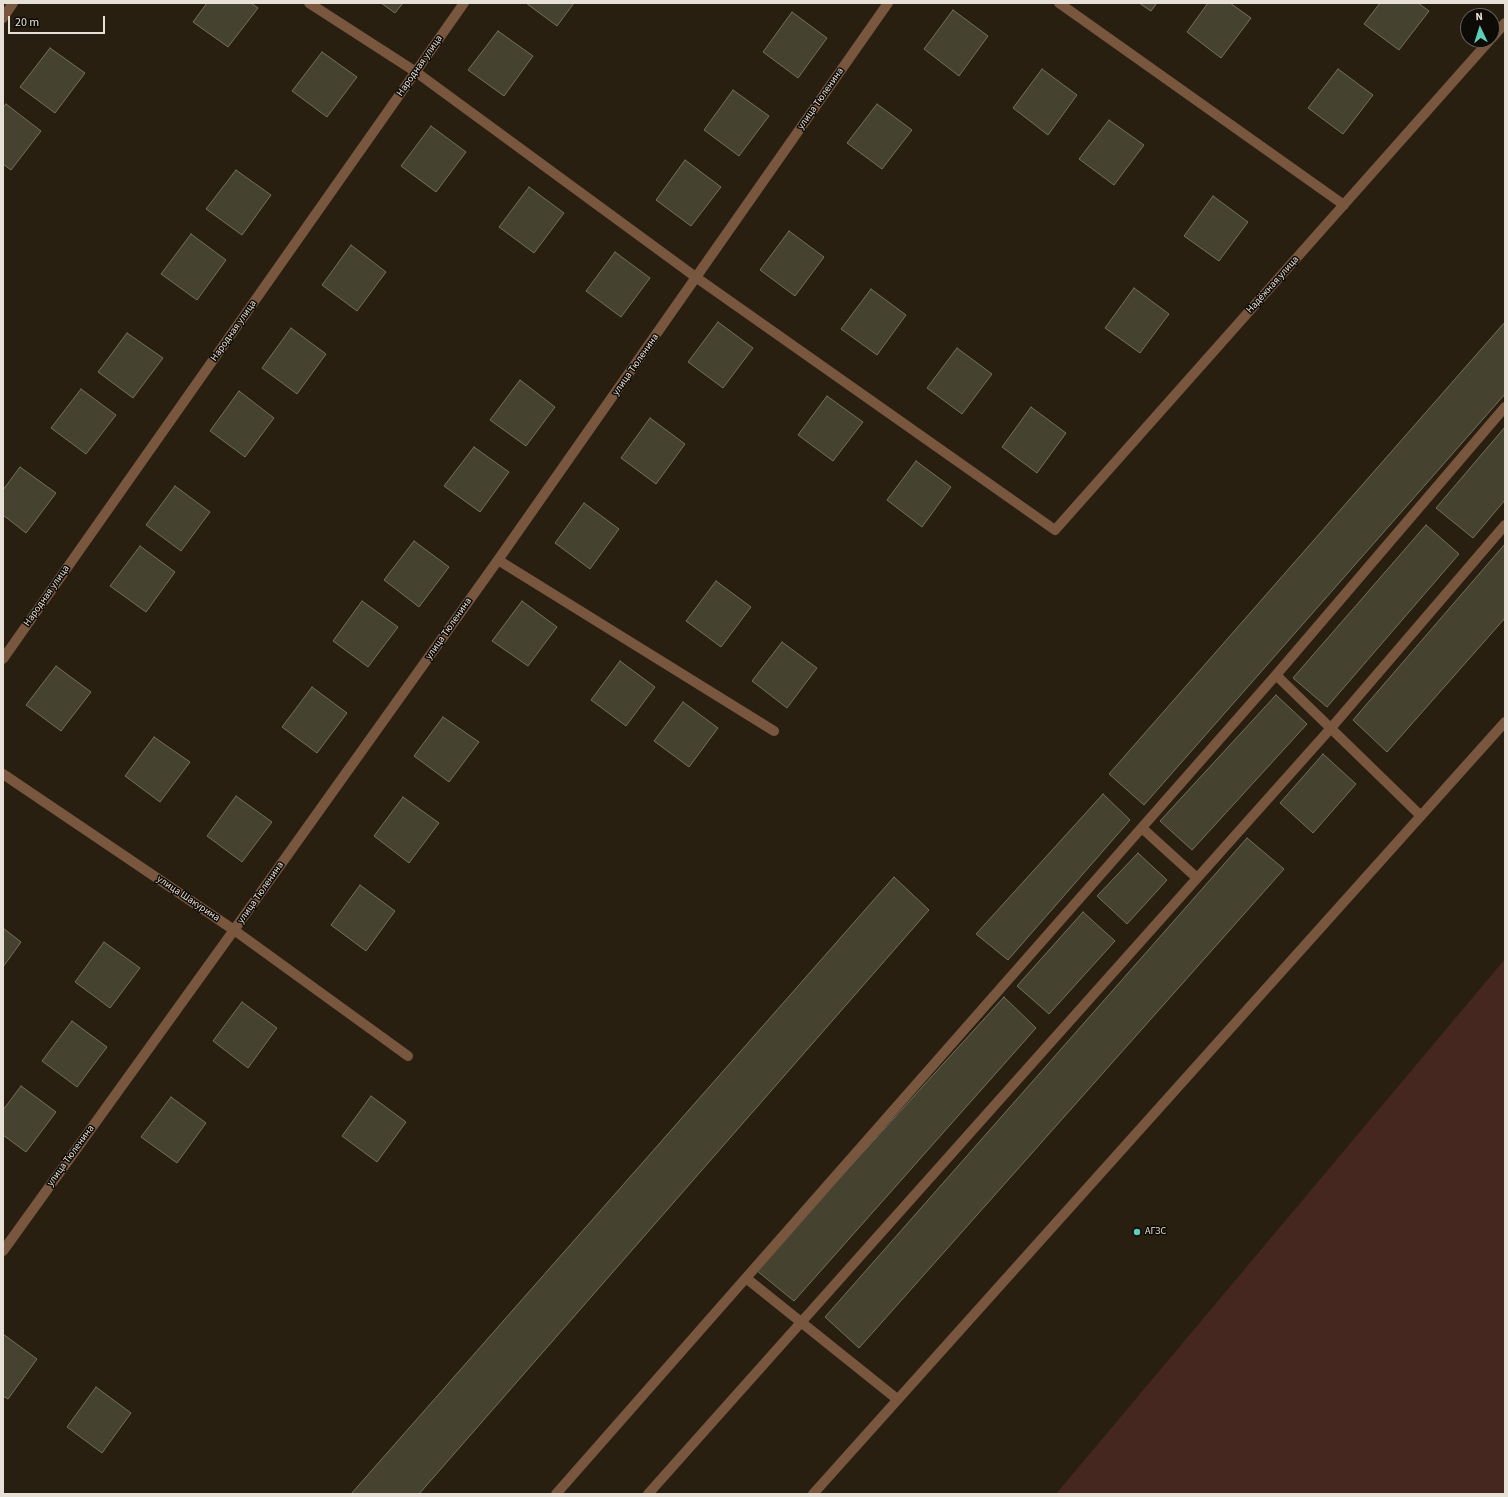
<!DOCTYPE html>
<html>
<head>
<meta charset="utf-8">
<style>
  body { margin:0 }
  #map { position:relative; width:1508px; height:1497px; overflow:hidden; background:#291f10; font-family:"Source Sans 3",sans-serif }
  canvas { display:block }
  .frame { position:absolute; inset:0; border:4px solid #e6e0d6; pointer-events:none }
  .north { position:absolute; left:1460px; top:8px; width:40px; height:40px; box-sizing:border-box; background:#0e0a05; border:1px solid #646059; border-radius:50%; rotate:356deg; font-size:11px; font-weight:700; line-height:16px; text-align:center; color:#e6e0d6 }
  .north::after { content:''; display:block; margin:auto; width:14px; height:18px; background:#5dceb9; clip-path:polygon(50% 0,100% 100%,50% 72%,0 100%) }
  .scale { position:absolute; left:8px; top:16px; width:97px; height:18px; box-sizing:border-box; border:2px solid #e6e0d6; border-top:0; padding-left:5px; font-size:12px; line-height:14px; white-space:nowrap; color:#e6e0d6; -webkit-text-stroke:3px #0e0a05; paint-order:stroke }
</style>
</head>
<body>
<div id="map">
<canvas width="1508" height="1497"></canvas>
<div class="frame"></div>
<div class="north">N</div>
<div class="scale">20 m</div>
</div>
<script>
const c = document.querySelector('canvas').getContext('2d');
c.lineJoin = 'round';
function paint(path, color) {
  c.fillStyle = color;
  c.fill(path, 'evenodd');
}
function shape(rows) {
  const path = new Path2D();
  for (const r of rows) {
    path.moveTo(r[0], r[1]);
    for (let i = 2; i < r.length; i += 2) path.lineTo(r[i], r[i + 1]);
  }
  return path;
}
function stroke(path, color, width, dash) {
  c.strokeStyle = color;
  c.lineWidth = width;
  c.lineCap = dash ? 'butt' : 'round';
  c.setLineDash(dash || []);
  c.stroke(path);
}
function drawText(font, color, halo, rows, align = 'center') {
  c.font = font + ' "Source Sans 3",sans-serif';
  c.lineWidth = 3;
  c.setLineDash([]);
  c.textBaseline = 'middle';
  c.strokeStyle = halo;
  c.fillStyle = color;
  for (const [text, x, y, turn = 0] of rows) {
    c.save();
    c.translate(x, y);
    c.rotate((+turn || 0) * Math.PI / 180);
    c.textAlign = isNaN(turn) ? turn : align;
    if (halo) c.strokeText(text, 0, 0);
    c.fillText(text, 0, 0);
    c.restore();
  }
}
paint(shape([
  [1505,959,1505,1494,1056,1494]
]), '#45271f');
const building = shape([
  [207,3,251,3,258,8,228,47,193,22,207,3],
  [381,3,403,3,395,13,381,3],
  [526,3,574,3,557,26,526,3],
  [1139,3,1157,3,1151,11,1139,3],
  [1208,3,1230,3,1251,18,1221,58,1187,32,1208,3],
  [1380,3,1418,3,1429,11,1399,50,1364,24,1380,3],
  [953,10,988,36,959,76,924,49,953,10],
  [792,12,827,38,798,78,763,52,792,12],
  [498,31,533,56,504,96,468,70,498,31],
  [50,48,85,73,55,113,20,87,50,48],
  [322,52,357,77,327,117,292,91,322,52],
  [1042,69,1077,95,1048,135,1013,108,1042,69],
  [1338,69,1373,95,1343,134,1308,108,1338,69],
  [733,90,769,116,739,156,704,130,733,90],
  [6,104,41,131,11,170,3,164,3,108,6,104],
  [877,104,912,130,882,169,847,143,877,104],
  [1109,120,1144,145,1114,185,1079,159,1109,120],
  [431,126,466,152,436,192,401,166,431,126],
  [685,160,721,187,691,226,656,200,685,160],
  [236,170,271,195,242,235,206,209,236,170],
  [529,187,564,213,534,253,499,227,529,187],
  [1213,196,1248,222,1219,261,1184,236,1213,196],
  [789,231,824,257,795,296,760,270,789,231],
  [191,234,226,260,197,300,161,274,191,234],
  [351,245,386,272,357,311,322,285,351,245],
  [615,252,650,278,621,317,586,291,615,252],
  [1134,288,1169,314,1140,353,1105,328,1134,288],
  [871,289,906,315,877,355,841,329,871,289],
  [718,322,753,348,723,388,688,362,718,322],
  [1505,322,1505,394,1144,805,1109,774,1505,322],
  [291,328,326,354,297,394,262,368,291,328],
  [127,333,163,358,133,398,98,372,127,333],
  [957,348,992,374,962,414,927,388,957,348],
  [520,380,555,407,526,446,490,420,520,380],
  [81,389,116,415,86,454,51,428,81,389],
  [239,391,274,418,245,457,210,431,239,391],
  [827,396,863,422,833,461,798,435,827,396],
  [1031,407,1066,433,1037,473,1002,447,1031,407],
  [650,418,685,444,656,484,621,458,650,418],
  [1505,427,1505,500,1473,538,1436,508,1505,427],
  [474,447,509,472,480,512,444,486,474,447],
  [916,461,951,487,922,527,887,500,916,461],
  [20,467,56,493,26,533,3,515,3,490,20,467],
  [175,486,210,512,181,551,146,525,175,486],
  [584,503,619,529,590,569,555,543,584,503],
  [1426,525,1459,554,1327,707,1293,678,1426,525],
  [414,541,449,567,419,607,384,580,414,541],
  [1505,544,1505,618,1387,752,1353,720,1505,544],
  [140,546,175,572,146,612,110,586,140,546],
  [716,581,751,607,721,647,686,621,716,581],
  [362,601,398,627,368,667,333,641,362,601],
  [522,601,557,627,528,666,492,641,522,601],
  [782,642,817,668,787,708,752,681,782,642],
  [620,661,655,687,626,726,591,700,620,661],
  [56,666,91,692,61,731,26,705,56,666],
  [312,687,347,713,317,753,282,727,312,687],
  [1276,695,1307,724,1192,850,1160,821,1276,695],
  [683,702,718,728,689,767,654,741,683,702],
  [443,717,479,742,449,782,414,756,443,717],
  [154,737,190,762,160,802,125,776,154,737],
  [1323,754,1356,784,1313,833,1280,803,1323,754],
  [1103,794,1130,820,1008,960,976,934,1103,794],
  [236,796,272,822,242,862,207,836,236,796],
  [403,797,439,823,409,863,374,836,403,797],
  [1247,838,1284,869,859,1348,825,1317,1247,838],
  [1138,853,1167,880,1127,924,1097,896,1138,853],
  [894,877,929,910,419,1494,351,1494,894,877],
  [360,885,395,911,366,951,331,925,360,885],
  [1083,912,1115,941,1049,1014,1017,986,1083,912],
  [3,928,21,942,3,967,3,928],
  [104,942,140,968,110,1008,75,982,104,942],
  [1004,997,1036,1028,794,1301,756,1270,1004,997],
  [242,1002,277,1028,248,1068,213,1041,242,1002],
  [72,1021,107,1047,77,1087,42,1061,72,1021],
  [21,1086,56,1112,26,1152,3,1135,3,1110,21,1086],
  [371,1096,406,1122,377,1162,342,1136,371,1096],
  [171,1097,206,1123,177,1163,141,1137,171,1097],
  [3,1334,37,1359,8,1399,3,1396,3,1334],
  [96,1387,131,1413,102,1453,67,1427,96,1387]
]);
paint(building, '#464230');
stroke(building, '#74705d', 1);
stroke(shape([
  [309,3,416,72,697,278,1055,530,1490,40],
  [1059,3,1344,205],
  [3,18,13,3],
  [1492,38,1505,23],
  [498,560,774,731],
  [3,659,464,3],
  [1276,675,1505,407],
  [3,774,234,930,408,1056],
  [1142,828,1197,878],
  [3,1251,234,930,498,560,888,3],
  [746,1278,897,1399],
  [556,1494,1276,675,1421,816],
  [648,1494,1331,728,1505,525],
  [813,1494,1505,722]
]), '#79573f', 10);
for (const [x, y, r, color] of [
  [1137,1232,4,"#5dceb9"]
]) {
  const dot = new Path2D();
  dot.arc(x, y, r, 0, 2 * Math.PI);
  c.fillStyle = color;
  c.fill(dot);
  stroke(dot, '#0e0a05', 1.5);
}
drawText('10px', '#e6e0d6', '#0e0a05', [
  ["Народная улица",420,66,-55],
  ["улица Тюленина",821,99,-55],
  ["Надёжная улица",1273,285,-48],
  ["Народная улица",234,331,-55],
  ["улица Тюленина",636,365,-55],
  ["Народная улица",47,596,-55],
  ["улица Тюленина",449,629,-55],
  ["улица Тюленина",261,893,-55],
  ["улица Шакурина",188,899,34],
  ["улица Тюленина",71,1156,-54]
]);
drawText('10px', '#e6e0d6', '#0e0a05', [
  ["АГЗС",1145,1232]
], 'left');
</script>
</body>
</html>
